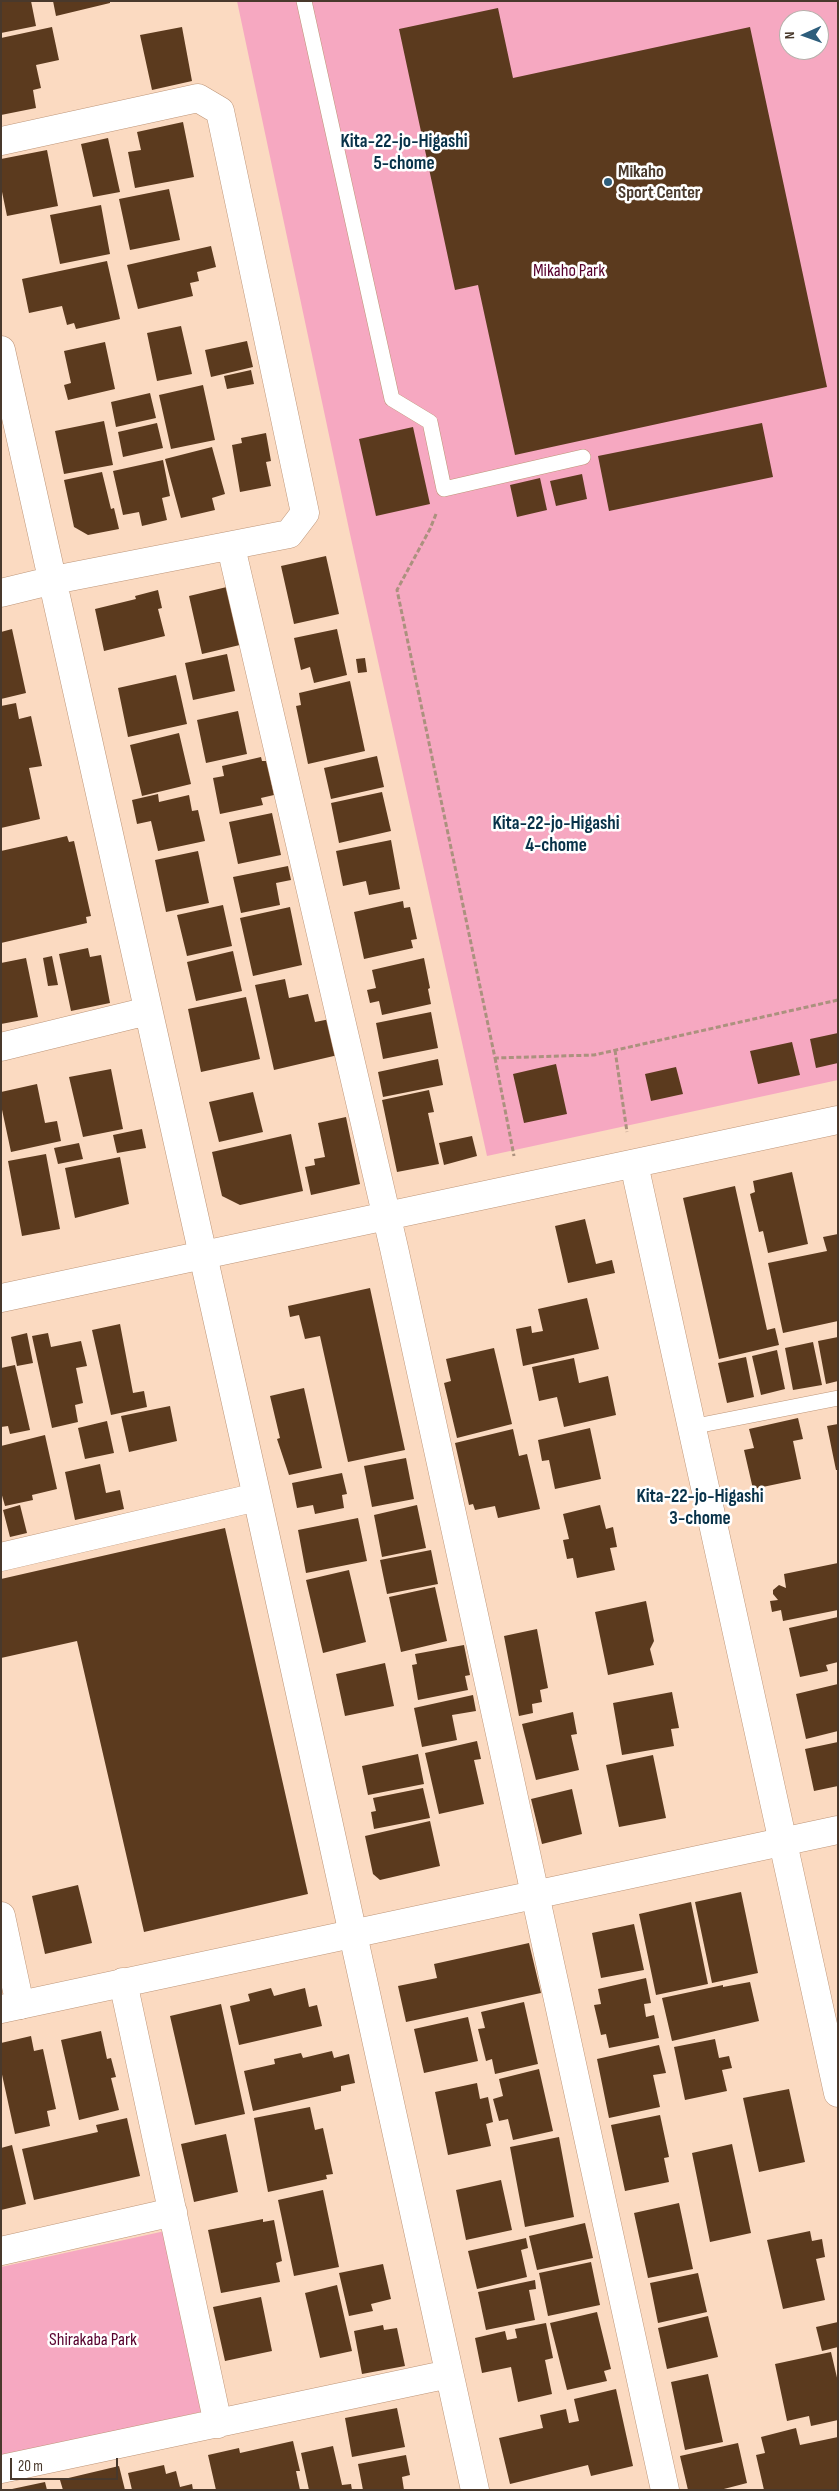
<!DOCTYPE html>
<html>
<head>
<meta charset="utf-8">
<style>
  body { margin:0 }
  #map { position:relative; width:839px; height:2491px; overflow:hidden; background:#fbdac1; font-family:"Sofia Sans Condensed",sans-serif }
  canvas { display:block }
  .frame { position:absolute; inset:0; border:2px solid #49392c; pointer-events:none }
  .north { position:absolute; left:779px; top:10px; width:50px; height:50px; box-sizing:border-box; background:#fff; border:1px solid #b6b0ab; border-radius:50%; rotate:268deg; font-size:14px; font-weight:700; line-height:20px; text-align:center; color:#49392c }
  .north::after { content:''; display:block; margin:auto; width:18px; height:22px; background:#2e5e7c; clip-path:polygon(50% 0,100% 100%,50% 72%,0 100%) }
  .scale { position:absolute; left:10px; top:2458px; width:108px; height:22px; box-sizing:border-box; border:2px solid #49392c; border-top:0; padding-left:6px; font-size:15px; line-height:18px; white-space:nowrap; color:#49392c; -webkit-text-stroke:4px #fff; paint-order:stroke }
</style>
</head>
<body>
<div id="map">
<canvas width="839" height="2491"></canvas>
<div class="frame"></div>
<div class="north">N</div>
<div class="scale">20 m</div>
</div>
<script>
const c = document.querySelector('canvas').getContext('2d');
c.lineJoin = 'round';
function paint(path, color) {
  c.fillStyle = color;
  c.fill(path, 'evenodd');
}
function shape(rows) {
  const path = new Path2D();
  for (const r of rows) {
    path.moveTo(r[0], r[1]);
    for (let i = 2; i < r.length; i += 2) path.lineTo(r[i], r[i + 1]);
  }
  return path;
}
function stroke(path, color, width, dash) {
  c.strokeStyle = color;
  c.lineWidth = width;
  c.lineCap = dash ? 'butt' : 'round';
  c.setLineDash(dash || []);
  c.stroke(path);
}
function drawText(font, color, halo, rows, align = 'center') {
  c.font = font + ' "Sofia Sans Condensed",sans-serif';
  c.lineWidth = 5;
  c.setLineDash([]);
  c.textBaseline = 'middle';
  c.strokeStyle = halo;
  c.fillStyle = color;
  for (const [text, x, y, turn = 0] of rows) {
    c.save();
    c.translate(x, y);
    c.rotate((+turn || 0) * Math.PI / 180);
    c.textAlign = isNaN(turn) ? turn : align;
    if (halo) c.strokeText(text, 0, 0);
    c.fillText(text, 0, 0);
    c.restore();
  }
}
paint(shape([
  [237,1,838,1,838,1080,487,1156,350,534],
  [789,20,819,20,819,50,789,50],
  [165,2231,201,2412,1,2456,1,2267]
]), '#f6a8c1');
paint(shape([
  [1,1,31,1,36,26,1,33],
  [53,1,110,1,110,3,56,16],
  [498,8,513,78,750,27,827,387,515,455,478,285,455,290,399,29],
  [52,27,59,60,36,65,41,88,33,90,36,108,1,115,1,38],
  [182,27,192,81,152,90,140,35],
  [183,122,194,177,135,188,128,152,141,150,137,132],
  [108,138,120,192,93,197,81,144],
  [47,150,58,206,7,216,1,187,1,159],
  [169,189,180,240,130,250,119,199],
  [101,205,110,254,60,264,50,215],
  [211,246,216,267,197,272,199,281,190,283,193,296,138,309,127,265],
  [107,261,120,319,76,329,74,323,67,325,62,306,29,313,22,279],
  [181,326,192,374,157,381,147,333],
  [247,341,253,367,211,377,205,350],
  [105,342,115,389,68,400,64,385,71,383,64,351],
  [251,370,254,384,227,389,224,376],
  [203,385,215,440,171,449,159,395],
  [150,393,156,418,116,427,111,402],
  [104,421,113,465,64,474,55,431],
  [157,423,163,448,123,457,118,432],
  [762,423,773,477,609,511,598,456],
  [413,427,430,504,376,516,359,439],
  [266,433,271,461,266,462,271,486,240,492,232,445,242,443,241,438],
  [212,447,225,494,212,498,215,510,181,518,165,459],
  [163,460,170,496,162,498,167,520,142,526,139,512,123,515,113,471],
  [102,472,111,509,114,508,119,529,88,535,74,527,64,480],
  [582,474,587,499,556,506,550,481],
  [540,478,547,510,517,517,510,485],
  [326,556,339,614,294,624,281,566],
  [231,586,244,644,202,654,189,596],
  [158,590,162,608,158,609,165,636,104,651,95,609,136,599,135,596],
  [12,629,26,693,1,699,1,632],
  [337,629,347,675,314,683,310,667,301,670,294,638],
  [227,654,235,691,193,700,185,663],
  [365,658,367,672,358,673,356,659],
  [176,675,187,724,128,737,118,688],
  [350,681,365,751,308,764,296,706,301,705,299,693],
  [16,703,19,719,31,716,42,766,29,768,40,819,1,828,1,706],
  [238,711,247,754,206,763,197,720],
  [179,733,191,784,142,796,130,745],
  [377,756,384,787,331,799,324,768],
  [261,757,262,761,267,761,274,795,261,798,263,805,220,814,213,778,224,776,222,766],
  [382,792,391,831,339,843,331,803],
  [158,794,159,802,189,795,192,811,198,810,205,841,158,851,151,821,137,824,132,800],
  [272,813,281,855,238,864,229,822],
  [67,836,69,842,74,841,91,916,86,917,87,923,1,943,1,851],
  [391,840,400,889,369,895,366,881,343,886,336,851],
  [198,851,209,903,166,912,155,860],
  [288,866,291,880,276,883,280,905,241,913,233,877],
  [403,901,404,908,410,907,417,939,411,940,413,948,364,959,354,912],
  [223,905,232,946,187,956,177,915],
  [290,907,302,965,253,976,240,918],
  [88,948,90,957,101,955,110,1003,71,1011,59,954],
  [233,951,242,991,196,1001,187,962],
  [52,956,58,985,48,986,43,958],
  [26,958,38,1017,1,1024,1,963],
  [424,958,430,988,428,989,431,1004,382,1015,379,1001,370,1003,367,990,376,988,372,970],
  [285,979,289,998,308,994,315,1022,330,1019,338,1055,274,1070,255,985],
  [246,997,260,1059,201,1072,188,1009],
  [431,1012,438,1048,383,1059,376,1023],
  [838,1033,838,1063,816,1068,810,1039],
  [792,1042,800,1075,758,1084,750,1051],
  [438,1059,443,1085,383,1097,378,1072],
  [556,1064,567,1114,524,1123,513,1074],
  [676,1067,683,1094,651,1101,645,1074],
  [111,1069,123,1129,83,1137,69,1077],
  [37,1084,45,1123,57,1121,61,1141,11,1152,1,1105,1,1092],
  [429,1090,434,1112,428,1113,439,1164,397,1172,382,1100],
  [253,1092,263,1132,219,1142,209,1102],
  [346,1117,360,1184,311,1195,305,1167,315,1165,314,1159,325,1157,318,1123],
  [142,1129,146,1148,117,1153,113,1135],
  [291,1134,303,1191,240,1205,222,1196,212,1152],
  [472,1136,477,1156,444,1165,439,1143],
  [79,1143,83,1159,58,1164,54,1148],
  [46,1154,60,1229,22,1236,8,1161],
  [120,1157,129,1204,75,1218,65,1168],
  [792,1172,808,1244,768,1253,763,1231,759,1232,750,1194,755,1192,753,1181],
  [735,1186,767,1330,775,1328,779,1345,719,1359,683,1198],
  [585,1219,596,1264,612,1260,615,1273,568,1283,555,1226],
  [838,1234,838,1321,783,1333,768,1263,827,1251,823,1237],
  [370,1288,405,1450,348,1462,320,1336,305,1339,299,1315,290,1317,288,1306],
  [587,1298,599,1349,523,1366,516,1329,531,1326,532,1333,543,1331,538,1309],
  [120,1324,133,1393,144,1391,147,1407,111,1415,92,1330],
  [27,1333,33,1363,17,1366,11,1337],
  [48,1333,51,1347,81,1341,87,1366,76,1368,83,1403,75,1405,78,1422,52,1428,32,1336],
  [838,1337,838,1381,826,1384,818,1341],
  [813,1342,822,1385,793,1390,785,1348],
  [494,1348,512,1424,457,1438,444,1383,451,1381,446,1359],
  [777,1350,785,1389,761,1395,752,1356],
  [746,1357,754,1397,727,1403,718,1363],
  [574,1358,579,1383,608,1376,616,1415,564,1427,557,1397,539,1401,532,1367],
  [15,1365,30,1430,10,1434,8,1426,1,1427,1,1368],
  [304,1388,322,1468,289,1475,277,1439,280,1438,270,1396],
  [170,1406,177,1441,129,1452,121,1416],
  [798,1418,803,1439,793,1441,801,1479,753,1489,744,1450,754,1448,749,1429],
  [107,1421,114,1453,85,1459,78,1428],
  [838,1424,838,1470,836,1470,827,1426],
  [590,1428,601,1479,555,1489,549,1460,542,1461,538,1440],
  [513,1429,519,1456,527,1454,540,1509,498,1518,495,1506,475,1510,473,1504,469,1505,455,1443],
  [45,1435,57,1489,32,1495,33,1500,5,1506,1,1492,1,1446],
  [406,1458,414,1499,372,1507,364,1466],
  [100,1464,106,1493,120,1490,124,1509,75,1520,65,1472],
  [342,1473,347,1494,342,1495,344,1508,315,1514,313,1505,297,1508,292,1483],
  [20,1505,27,1533,10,1537,3,1510],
  [417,1505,426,1548,382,1557,374,1515],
  [600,1505,606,1529,613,1527,617,1547,610,1548,615,1570,577,1578,573,1558,567,1559,563,1540,569,1539,563,1514],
  [358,1518,367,1561,306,1573,298,1530],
  [225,1528,308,1894,144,1932,77,1641,1,1658,1,1579],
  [431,1550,438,1584,387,1594,380,1560],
  [838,1563,838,1610,783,1621,781,1610,772,1612,770,1601,778,1600,773,1594,773,1590,779,1585,786,1588,784,1574],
  [349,1570,366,1642,323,1653,306,1580],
  [435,1587,447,1641,401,1652,389,1597],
  [646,1601,654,1641,650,1649,654,1665,608,1675,595,1612],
  [838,1617,838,1662,826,1665,828,1671,800,1677,789,1628],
  [537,1629,548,1688,540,1690,542,1702,532,1704,533,1713,519,1716,504,1636],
  [464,1645,470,1675,465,1676,468,1690,418,1700,412,1665,417,1664,415,1654],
  [385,1663,394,1706,345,1716,336,1674],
  [838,1684,838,1731,806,1739,796,1694],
  [672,1692,679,1728,671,1729,674,1746,622,1755,613,1703],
  [473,1695,476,1711,452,1715,457,1740,422,1747,414,1708],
  [573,1712,577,1734,571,1735,579,1770,536,1780,522,1724],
  [477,1741,481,1759,474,1760,484,1804,439,1814,425,1753],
  [838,1742,838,1786,814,1791,805,1749],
  [418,1754,424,1784,368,1795,362,1766],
  [653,1755,666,1818,619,1827,606,1765],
  [423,1788,430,1818,374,1829,371,1812,376,1811,373,1798],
  [572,1789,582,1834,542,1844,531,1799],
  [430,1821,440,1866,380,1880,373,1874,365,1836],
  [78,1885,92,1943,45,1954,32,1896],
  [741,1892,758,1973,712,1983,695,1902],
  [691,1902,708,1984,656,1995,639,1914],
  [634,1924,644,1970,601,1978,592,1933],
  [529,1943,541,1993,406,2022,398,1986,437,1978,434,1964],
  [646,1978,651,2003,644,2004,646,2017,654,2015,659,2038,609,2048,606,2034,601,2035,594,2005,601,2004,598,1989],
  [750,1982,759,2021,672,2041,662,1998,723,1985,723,1987],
  [271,1988,274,1996,305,1988,309,2007,317,2005,322,2026,239,2045,230,2006,250,2001,248,1994],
  [524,2002,538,2064,495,2074,492,2059,486,2061,478,2029,485,2028,481,2012],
  [221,2004,245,2114,195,2125,170,2016],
  [468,2017,478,2061,424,2073,414,2029],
  [101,2031,107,2059,111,2058,116,2077,111,2078,119,2110,79,2120,61,2040],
  [31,2036,34,2051,43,2049,56,2109,47,2111,50,2126,15,2134,1,2070,1,2043],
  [715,2039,719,2058,729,2056,732,2068,722,2070,727,2091,685,2100,674,2047],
  [659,2045,666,2073,653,2075,660,2107,609,2118,597,2059],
  [332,2051,334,2058,349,2054,355,2083,341,2086,341,2091,253,2111,244,2071,275,2064,274,2059,301,2053,303,2058],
  [539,2069,553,2131,513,2140,508,2119,499,2121,493,2099,503,2096,499,2079],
  [477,2083,480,2099,488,2097,493,2122,486,2124,491,2146,448,2155,435,2092],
  [789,2089,805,2162,759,2172,743,2098],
  [310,2107,315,2130,323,2128,333,2174,326,2175,327,2179,268,2192,254,2118],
  [660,2115,669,2157,664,2158,669,2182,625,2191,611,2125],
  [127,2118,140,2176,34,2200,22,2149,98,2132,96,2125],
  [226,2134,238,2192,194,2202,181,2144],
  [559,2137,574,2217,525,2227,510,2147],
  [732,2144,751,2233,710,2242,692,2153],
  [12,2145,26,2204,1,2210,1,2148],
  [501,2180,512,2230,466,2240,456,2190],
  [323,2190,339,2267,294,2276,278,2200],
  [679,2203,693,2269,648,2278,634,2213],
  [263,2219,263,2222,274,2220,282,2261,276,2263,280,2282,221,2293,208,2230],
  [585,2223,593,2258,537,2270,529,2236],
  [810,2231,812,2241,822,2239,825,2257,816,2259,825,2300,783,2309,767,2240],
  [526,2238,528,2248,521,2250,527,2277,477,2289,468,2251],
  [591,2262,600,2305,548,2316,539,2273],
  [383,2264,391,2299,371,2304,373,2311,349,2316,339,2273],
  [698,2273,707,2312,658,2323,650,2283],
  [535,2280,536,2289,529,2290,535,2320,486,2330,478,2292],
  [337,2285,352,2351,320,2358,305,2293],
  [261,2297,272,2351,225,2361,213,2307],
  [597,2312,611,2369,604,2371,607,2381,567,2390,550,2323],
  [708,2316,718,2357,667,2369,658,2328],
  [838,2322,838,2347,822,2351,816,2327],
  [546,2323,553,2358,545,2360,552,2394,518,2402,511,2367,482,2373,475,2338,505,2331,507,2340,517,2338,515,2329],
  [383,2325,384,2330,397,2328,405,2366,362,2374,354,2331],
  [831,2352,838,2382,838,2420,811,2426,809,2416,787,2421,775,2364],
  [708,2374,723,2442,685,2450,671,2382],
  [616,2389,633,2466,591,2476,588,2465,510,2484,499,2438,543,2428,540,2415,566,2409,569,2423,579,2421,574,2399],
  [397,2408,405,2447,352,2457,345,2418],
  [796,2428,800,2445,838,2437,838,2490,764,2490,756,2455,765,2453,761,2437],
  [293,2441,300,2471,296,2471,300,2490,216,2490,208,2455,239,2448,240,2453],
  [738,2443,747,2483,720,2490,688,2490,680,2456],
  [333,2446,342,2485,351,2484,352,2490,309,2490,301,2453],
  [406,2455,410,2475,402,2477,404,2490,363,2490,358,2464],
  [164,2465,166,2474,176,2471,180,2487,192,2484,193,2490,132,2490,128,2473],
  [119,2466,125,2490,63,2490,60,2480],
  [45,2482,47,2490,12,2490,12,2489]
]), '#5b3a1e');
const service = shape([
  [304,1,392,399,430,422,444,489,583,457],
  [691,1427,838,1398]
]);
const minor = shape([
  [1,141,198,98,220,111,305,513,289,534,54,580,1,593],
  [1,350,257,1497,475,2490],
  [231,547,394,1248,665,2490],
  [1,1047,148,1011],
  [634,1164,838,2093],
  [1,1557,257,1497],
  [1,1916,20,2005],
  [123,1982,218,2424],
  [1,2251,173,2212],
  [1,2469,449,2374]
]);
const tertiary = shape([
  [1,1298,838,1120],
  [1,2009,838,1830]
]);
stroke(service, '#bd9578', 16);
stroke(minor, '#bd9578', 29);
stroke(tertiary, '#bd9578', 29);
stroke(shape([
  [436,514,430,529,397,590,495,1058,594,1055,838,1000],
  [615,1050,627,1132],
  [495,1058,514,1156]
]), '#ab917e', 3, [5, 2.5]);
stroke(service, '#fff', 15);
stroke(minor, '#fff', 28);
stroke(tertiary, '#fff', 28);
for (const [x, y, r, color] of [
  [608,182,5,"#2e5e7c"]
]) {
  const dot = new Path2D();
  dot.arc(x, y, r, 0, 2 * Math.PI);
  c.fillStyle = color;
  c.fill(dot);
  stroke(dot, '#fff', 2);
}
drawText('bold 18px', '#49392c', '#fff', [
  ["Mikaho",618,172],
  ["Sport Center",618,193]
], 'left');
drawText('18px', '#57012d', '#fff', [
  ["Mikaho Park",569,271],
  ["Shirakaba Park",93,2340]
]);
drawText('bold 19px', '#083249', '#fff', [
  ["Kita-22-jo-Higashi",404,142],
  ["5-chome",404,164],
  ["Kita-22-jo-Higashi",556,824],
  ["4-chome",556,846],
  ["Kita-22-jo-Higashi",700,1497],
  ["3-chome",700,1519]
]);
</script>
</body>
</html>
